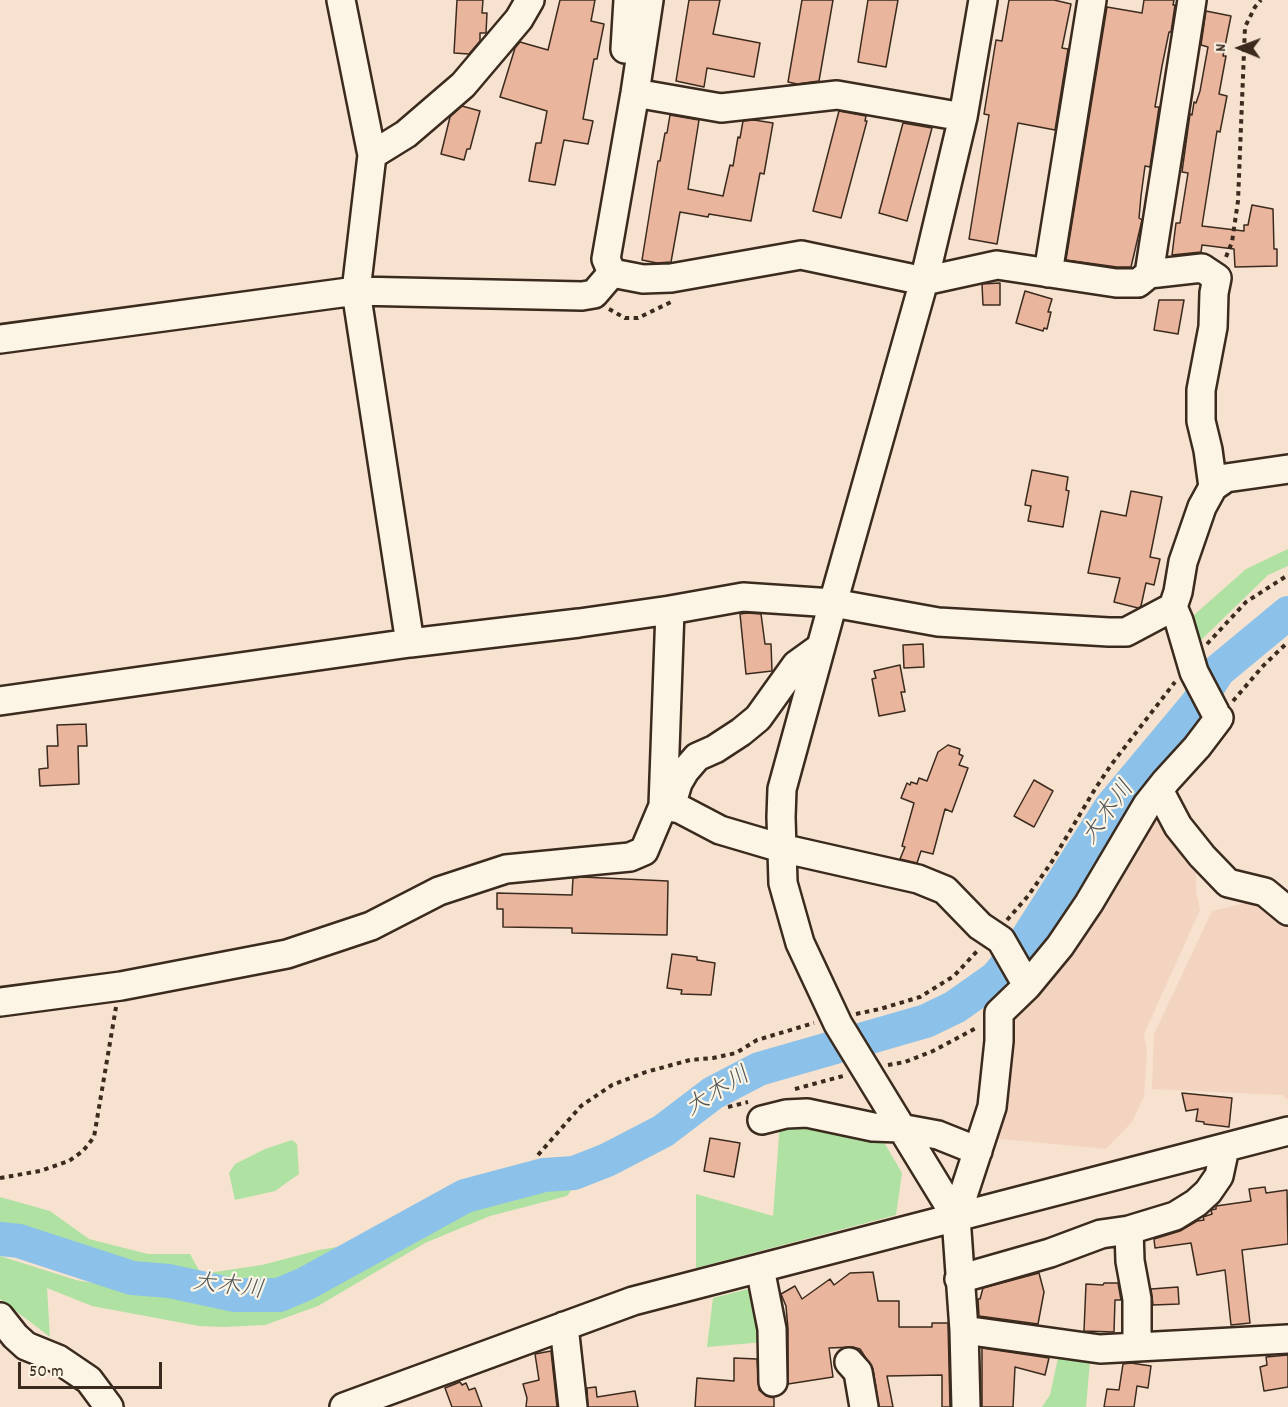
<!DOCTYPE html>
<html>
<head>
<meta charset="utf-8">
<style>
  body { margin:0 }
  #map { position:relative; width:1288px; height:1407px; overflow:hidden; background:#f7e2cf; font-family:Dekko,sans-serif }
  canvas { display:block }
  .north { position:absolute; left:1210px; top:18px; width:60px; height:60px; -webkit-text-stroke:4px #fcf5e5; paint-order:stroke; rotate:271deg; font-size:16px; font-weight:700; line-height:24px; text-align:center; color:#3b2a1e }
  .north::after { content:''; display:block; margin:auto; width:21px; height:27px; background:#3b2a1e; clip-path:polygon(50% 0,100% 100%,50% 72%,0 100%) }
  .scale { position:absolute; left:18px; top:1362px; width:144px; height:27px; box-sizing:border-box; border:3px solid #3b2a1e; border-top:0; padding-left:8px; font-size:18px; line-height:21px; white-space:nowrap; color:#3b2a1e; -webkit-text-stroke:4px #fcf5e5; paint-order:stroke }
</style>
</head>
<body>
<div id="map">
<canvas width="1288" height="1407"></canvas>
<div class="north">N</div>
<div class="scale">50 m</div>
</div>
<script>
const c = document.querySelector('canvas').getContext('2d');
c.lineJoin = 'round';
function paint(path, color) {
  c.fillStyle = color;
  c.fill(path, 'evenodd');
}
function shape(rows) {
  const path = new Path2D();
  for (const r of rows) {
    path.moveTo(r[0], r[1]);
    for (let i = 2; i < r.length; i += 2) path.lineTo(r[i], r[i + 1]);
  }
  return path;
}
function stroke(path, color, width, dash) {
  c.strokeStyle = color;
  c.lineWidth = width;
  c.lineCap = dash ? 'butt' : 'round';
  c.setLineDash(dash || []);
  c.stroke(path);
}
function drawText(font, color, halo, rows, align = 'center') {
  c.font = font + ' Dekko,"Klee One",sans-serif';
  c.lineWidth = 4.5;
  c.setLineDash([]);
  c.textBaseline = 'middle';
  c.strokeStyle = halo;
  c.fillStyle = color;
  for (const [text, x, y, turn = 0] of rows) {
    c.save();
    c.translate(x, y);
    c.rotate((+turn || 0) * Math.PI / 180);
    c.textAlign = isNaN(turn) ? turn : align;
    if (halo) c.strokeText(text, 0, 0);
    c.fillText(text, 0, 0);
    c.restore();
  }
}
paint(shape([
  [1156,805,1181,845,1184,861,1196,863,1196,892,1200,910,1144,1034,1147,1051,1144,1096,1132,1122,1106,1149,990,1138,1009,1013],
  [1262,899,1288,919,1288,1100,1282,1095,1152,1089,1154,1034,1212,911]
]), '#f3d4c0');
paint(shape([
  [1288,549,1288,566,1268,575,1197,644,1185,623,1246,569],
  [780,1123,878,1132,902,1173,896,1215,696,1268,696,1194,773,1216],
  [292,1140,297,1144,299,1174,275,1191,235,1200,229,1173,235,1164,265,1149],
  [578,1181,567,1196,490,1216,425,1243,318,1306,265,1325,223,1327,199,1326,92,1306,47,1288,50,1337,0,1299,0,1256,76,1280,212,1305,276,1303,307,1292,471,1202,540,1183],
  [0,1197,50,1211,89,1239,148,1254,190,1254,201,1274,262,1265,319,1250,354,1244,317,1267,270,1282,127,1271,21,1231,0,1229],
  [756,1287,764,1342,707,1347,713,1298],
  [1059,1353,1090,1361,1086,1407,1042,1407,1050,1395]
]), '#afe1a2');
stroke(shape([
  [0,1239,19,1241,132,1278,169,1281,234,1295,279,1295,305,1284,465,1196,544,1175,574,1173,607,1160,663,1131,713,1093,759,1069,926,1021,955,1007,996,978,1023,945,1111,807,1197,704,1218,671,1288,613]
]), '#8cc2e9', 34);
const building = shape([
  [457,0,483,0,482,13,487,13,486,33,480,33,480,41,469,54,454,53,457,0],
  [560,0,595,0,591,21,604,24,597,59,594,59,583,119,593,121,588,144,564,140,555,185,529,181,536,143,541,143,547,111,500,97,515,48,520,42,548,50,560,0],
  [689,0,720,0,713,34,760,43,754,77,707,68,704,87,676,81,689,0],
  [802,0,833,0,819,81,797,84,788,82,802,0],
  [868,0,898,0,886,67,858,62,868,0],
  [1009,0,1054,0,1071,4,1062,48,1068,49,1055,130,1018,123,997,244,969,239,989,115,984,114,996,40,1002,41,1009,0],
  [1144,0,1174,0,1173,5,1175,5,1171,32,1169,32,1162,66,1155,107,1159,107,1150,167,1145,166,1141,196,1139,218,1142,220,1131,267,1117,267,1066,260,1107,7,1142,13,1144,0],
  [1206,11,1231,16,1223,56,1226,56,1219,94,1227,96,1220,132,1217,131,1202,226,1244,231,1244,225,1248,225,1252,205,1273,209,1274,249,1277,249,1277,266,1235,267,1234,249,1202,245,1201,252,1172,255,1176,223,1180,223,1188,173,1182,172,1190,114,1192,115,1194,102,1196,103,1200,91,1208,47,1201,45,1206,11],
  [462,106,480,111,470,149,467,149,464,160,441,154,450,117,462,106],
  [839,111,866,116,865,121,867,121,841,218,813,211,839,111],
  [670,115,699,120,688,189,723,196,730,165,733,166,738,137,740,138,743,121,754,120,773,123,764,174,760,173,751,221,709,214,708,217,680,212,671,262,657,263,642,260,658,161,660,161,665,133,667,133,670,115],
  [903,123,932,128,907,221,879,213,903,123],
  [1000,283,1000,305,983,305,982,284,1000,283],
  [1025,291,1052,299,1048,312,1051,312,1047,329,1044,328,1043,331,1016,323,1025,291],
  [1159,300,1184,300,1178,334,1154,330,1159,300],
  [1032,470,1068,477,1066,490,1069,491,1063,527,1028,521,1031,506,1025,505,1032,470],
  [1131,491,1162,497,1150,557,1160,559,1154,585,1146,583,1141,606,1138,608,1114,602,1120,578,1088,573,1101,511,1126,516,1131,491],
  [747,613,761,614,765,644,771,644,772,671,746,674,740,614,747,613],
  [923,644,924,667,904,668,903,645,923,644],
  [900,665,905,692,901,692,905,711,879,716,872,679,876,678,874,671,900,665],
  [86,724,87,746,78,746,79,784,40,786,39,769,48,768,47,746,58,746,57,725,86,724],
  [948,745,960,749,959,754,963,756,959,765,968,768,952,812,945,809,933,854,921,851,917,863,900,859,905,847,902,846,914,803,901,798,907,783,910,785,911,782,917,784,919,778,927,781,938,752,948,745],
  [1034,780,1053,791,1034,827,1014,816,1034,780],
  [582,877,668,881,667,935,572,933,572,928,503,927,503,909,497,909,497,893,572,895,573,878,582,877],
  [672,954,697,957,697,960,715,963,711,995,681,994,682,990,667,988,672,954],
  [1182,1093,1232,1098,1229,1127,1204,1124,1204,1122,1196,1121,1198,1109,1186,1111,1182,1093],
  [710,1138,740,1143,734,1177,704,1171,710,1138],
  [1265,1187,1266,1193,1287,1190,1288,1244,1242,1250,1250,1323,1231,1325,1225,1270,1197,1275,1191,1243,1155,1248,1154,1239,1180,1231,1197,1221,1204,1220,1203,1217,1212,1214,1211,1210,1216,1209,1216,1206,1251,1201,1249,1189,1265,1187],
  [873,1272,878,1301,899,1301,899,1327,932,1327,932,1323,948,1323,950,1407,942,1407,942,1375,887,1376,893,1407,879,1407,873,1369,860,1349,853,1347,829,1348,833,1377,788,1384,788,1329,786,1306,781,1294,795,1286,802,1299,830,1279,834,1285,850,1273,873,1272],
  [1039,1273,1044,1292,1038,1324,979,1316,978,1299,980,1299,983,1288,1039,1273],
  [1104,1283,1118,1283,1121,1300,1115,1300,1114,1332,1084,1331,1086,1284,1103,1285,1104,1283],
  [1178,1287,1179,1304,1153,1305,1151,1289,1178,1287],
  [982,1348,1049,1358,1045,1375,1015,1367,1013,1407,982,1407,982,1348],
  [551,1351,557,1407,526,1407,527,1398,523,1384,539,1380,535,1354,551,1351],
  [1288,1355,1288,1387,1264,1391,1260,1367,1267,1365,1266,1357,1288,1355],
  [734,1358,757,1359,759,1390,766,1396,774,1398,774,1407,695,1407,697,1378,734,1381,734,1358],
  [1131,1363,1151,1366,1148,1388,1137,1386,1134,1407,1104,1407,1107,1389,1119,1390,1123,1364,1131,1363],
  [460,1382,462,1385,466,1383,469,1390,475,1388,482,1407,452,1407,445,1388,460,1382],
  [596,1387,597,1397,635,1391,638,1407,588,1407,587,1388,596,1387]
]);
paint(building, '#eab59d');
stroke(building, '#3b2a1e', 1.5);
const minor = shape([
  [341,0,372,155,356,291,410,643],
  [625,49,628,0],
  [635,93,721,108,837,95,963,117],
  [372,155,406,134,463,85,519,19,530,0],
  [612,273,643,279,671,278,801,255,924,281,997,265,1116,283,1138,283,1149,274,1202,268,1217,278,1214,293,1213,327,1201,390,1201,421,1208,450,1213,487],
  [612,273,606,259,635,93,649,0],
  [1048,273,1092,0],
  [1149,274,1192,0],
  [0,339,356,291,582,296,594,294,612,273],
  [0,701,410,643,579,623,670,610,743,597,833,603,938,622,1109,632,1126,632,1173,607],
  [1215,712,1194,672,1179,621,1173,607,1178,592,1183,562,1202,507,1213,487,1226,478,1288,469],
  [1159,790,1178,826,1202,856,1228,883,1265,892,1288,911],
  [663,806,680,809,720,830,781,848,918,879,945,890,980,926,1001,940,1024,980,1027,986,999,1013,999,1041,992,1107,956,1217,964,1330,966,1407],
  [671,806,678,783,685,771,697,757,715,749,741,732,758,718,796,665,821,647],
  [1027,986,1060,946,1089,903,1147,805,1166,781,1197,747,1219,718],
  [0,1002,121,986,287,954,371,926,439,891,506,869,630,857,644,851,663,806,670,610],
  [762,1120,786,1114,807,1113,873,1127,900,1128,938,1135,978,1151],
  [956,1217,838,1024,800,943,783,883,781,817,782,789,833,603,924,281,963,117,983,0],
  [1129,1230,1130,1261,1137,1299,1137,1347],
  [760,1268,772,1329,773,1382],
  [959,1279,1050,1253,1101,1234,1129,1230,1175,1216,1196,1203,1208,1192,1219,1176,1225,1148],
  [0,1317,15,1336,26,1346,58,1359,89,1380,109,1407],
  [564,1326,573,1407],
  [964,1330,1100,1349,1288,1339],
  [849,1362,858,1372,864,1407],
  [344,1407,633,1301,1288,1131]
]);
stroke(minor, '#3b2a1e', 32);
stroke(shape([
  [1226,257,1232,242,1238,201,1245,27,1255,7,1261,0],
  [609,309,625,318,638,318,671,302],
  [1207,644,1246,602,1288,575],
  [1233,701,1263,666,1288,642],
  [1007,920,1028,896,1051,863,1095,789,1111,765,1175,682],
  [856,1014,880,1009,920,997,954,976,979,949],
  [888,1065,905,1062,933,1051,978,1027],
  [795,1089,843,1076],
  [728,1107,748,1102],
  [538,1155,581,1106,612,1085,646,1072,690,1060,713,1058,736,1053,757,1040,814,1023],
  [0,1178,40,1171,69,1161,83,1151,94,1137,116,1007]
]), '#3b2a1e', 4, [4.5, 4.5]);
stroke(minor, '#fcf5e5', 27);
drawText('italic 24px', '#53585b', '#fcf5e5', [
  ["大木川",1110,814,-54],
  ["大木川",719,1094,-32],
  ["大木川",228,1289,7]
]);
</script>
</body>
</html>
